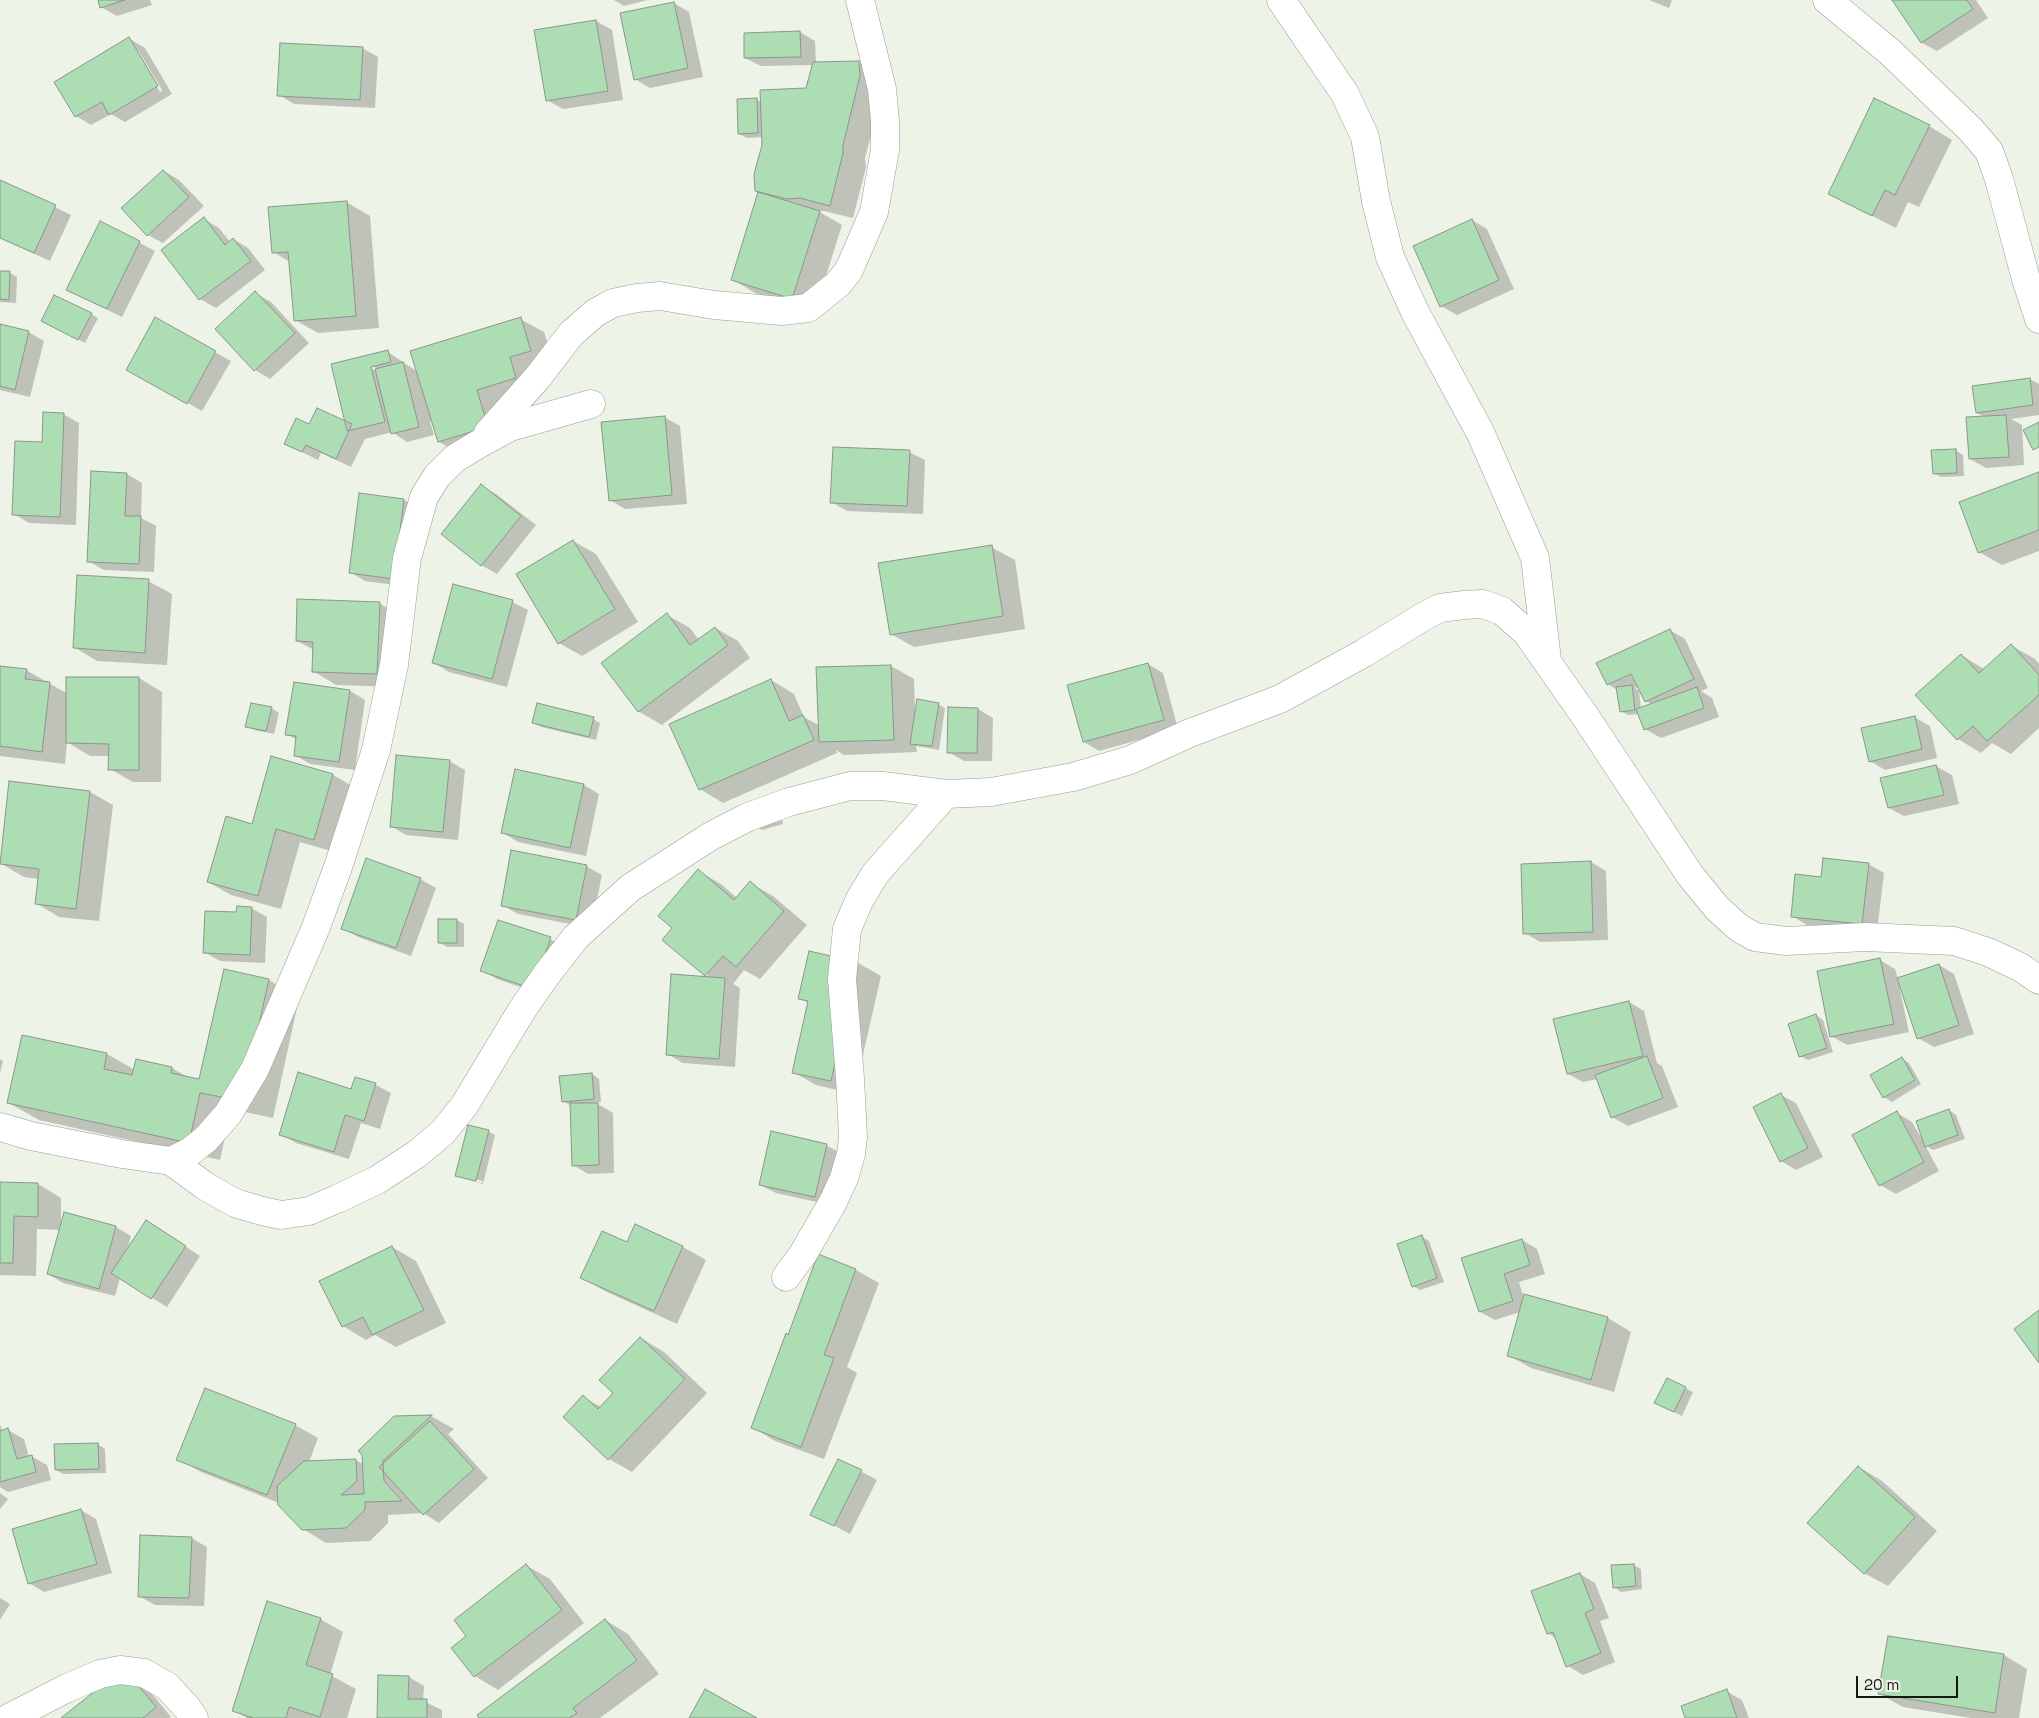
<!DOCTYPE html>
<html>
<head>
<meta charset="utf-8">
<style>
  body { margin:0 }
  #map { position:relative; width:2039px; height:1718px; overflow:hidden; background:#eef3e8; font-family:"Space Grotesk",sans-serif }
  canvas { display:block }
  .scale { position:absolute; left:1856px; top:1676px; width:102px; height:22px; box-sizing:border-box; border:2px solid #161814; border-top:0; padding-left:6px; font-size:15px; line-height:18px; white-space:nowrap; color:#161814; -webkit-text-stroke:4px #eef3e8; paint-order:stroke }
</style>
</head>
<body>
<div id="map">
<canvas width="2039" height="1718"></canvas>
<div class="scale">20 m</div>
</div>
<script>
const c = document.querySelector('canvas').getContext('2d');
c.lineJoin = 'round';
function paint(path, color) {
  c.fillStyle = color;
  c.fill(path, 'evenodd');
}
function shape(rows) {
  const path = new Path2D();
  for (const r of rows) {
    path.moveTo(r[0], r[1]);
    for (let i = 2; i < r.length; i += 2) path.lineTo(r[i], r[i + 1]);
  }
  return path;
}
function stroke(path, color, width, dash) {
  c.strokeStyle = color;
  c.lineWidth = width;
  c.lineCap = dash ? 'butt' : 'round';
  c.setLineDash(dash || []);
  c.stroke(path);
}
paint(shape([
  [99,0,150,0,152,5,117,16,101,7],
  [614,0,648,0,624,6],
  [1649,0,1672,0,1669,8],
  [1894,0,1976,0,1988,18,1937,51,1922,43],
  [674,3,689,12,703,77,650,88,635,79],
  [596,21,612,30,623,100,563,109,547,100],
  [800,32,815,41,816,63,859,62,882,75,883,90,865,158,866,167,853,218,824,211,818,211,842,225,815,311,755,293,732,279,760,192,763,137,747,138,739,134,756,99,761,102,807,89,814,65,761,66,745,58],
  [130,39,145,48,172,94,125,122,111,114,91,125,76,116],
  [136,50,138,50,162,90,160,92],
  [362,48,378,57,375,108,294,104,279,95],
  [1929,126,1952,140,1919,207,1908,202,1896,228,1829,194],
  [164,171,179,180,204,206,163,243,148,235],
  [0,181,71,215,50,261,0,238],
  [346,202,370,216,379,328,318,333,295,320,290,262,273,252],
  [204,219,219,228,230,242,233,239,248,248,265,270,216,308,200,299,163,250],
  [1472,220,1487,229,1514,289,1457,315,1441,306],
  [101,222,155,251,122,317,83,298],
  [0,272,10,273,17,277,16,303,0,302],
  [255,293,271,302,309,343,270,379,255,370,216,329],
  [91,314,98,318,85,343,50,325],
  [156,319,231,361,202,411,128,369],
  [520,319,544,332,554,364,462,455,439,442,432,420,430,421,434,435,407,442,392,432,365,439,351,467,321,453,318,460,286,444,310,425,346,423,332,365,388,352,418,372],
  [368,363,376,368,376,371,366,365],
  [0,325,28,332,44,341,30,397,0,390],
  [2030,379,2039,384,2039,415,2011,419,2022,425,2024,465,1986,468,1970,459,1985,417,1977,413],
  [63,414,79,423,76,525,29,523,14,514,43,443],
  [664,417,680,426,687,504,625,509,610,500],
  [1955,450,1963,455,1964,476,1941,477,1934,473],
  [909,452,925,460,923,514,847,511,831,502],
  [2039,473,2039,551,2002,565,1979,552],
  [127,474,142,483,141,518,156,526,154,572,104,570,88,561],
  [481,486,496,494,536,525,497,574,481,565],
  [360,494,404,500,419,509,410,587,365,581,350,572],
  [573,541,596,554,638,622,582,656,559,643],
  [991,547,1015,560,1025,629,914,647,891,634],
  [148,581,172,594,167,665,97,661,74,647],
  [512,602,528,610,507,687,449,672,434,663],
  [379,603,402,617,400,687,336,685,313,671,314,650,297,641],
  [667,615,690,628,699,640,715,628,738,641,750,658,662,725,638,711],
  [1670,630,1685,639,1708,688,1701,691,1712,698,1719,717,1661,738,1645,729,1640,714,1628,715,1621,711,1617,690,1608,684],
  [1639,686,1646,701,1652,705,1641,709,1639,691,1635,688],
  [2012,646,2035,659,2039,664,2039,728,2011,754,1992,743,1981,753,1958,739,1961,655,1984,669],
  [1148,664,1163,673,1178,729,1099,751,1084,742],
  [891,666,914,679,915,712,938,704,945,708,939,750,916,746,917,752,844,755,836,750,837,753,723,803,700,789,771,680,794,694,804,717,820,726],
  [0,667,26,670,68,694,139,678,162,692,161,782,133,782,110,769,110,756,90,756,67,742,65,764,0,756],
  [350,691,365,700,355,770,310,764,295,755,297,740,287,734],
  [271,708,279,713,274,734,254,730,247,726],
  [978,709,993,718,992,761,964,761,948,752],
  [1914,717,1930,726,1937,758,1885,770,1870,761],
  [593,719,600,723,596,740,541,727,534,723],
  [272,758,333,775,356,788,338,853,300,842,281,909,231,895,208,882,252,825],
  [449,761,465,770,458,840,406,835,391,826],
  [1936,766,1952,775,1959,804,1904,816,1889,808,1882,779],
  [584,785,599,794,586,856,518,842,503,833],
  [90,792,113,805,99,921,59,917,36,903,39,879,24,877,0,863],
  [782,819,783,824,762,830,754,826,759,826],
  [1591,862,1606,871,1608,940,1540,942,1525,933],
  [1868,864,1884,873,1877,932,1807,925,1792,916,1822,878],
  [586,866,602,875,591,928,518,914,502,905],
  [698,871,721,884,737,898,750,883,773,896,807,925,760,979,744,970,733,984,740,988,735,1067,683,1063,667,1054,711,978,664,940,674,928],
  [420,879,436,888,411,956,358,937,342,928],
  [251,908,267,917,265,963,220,961,204,952,237,914],
  [457,920,464,924,464,947,447,947,439,942],
  [550,939,565,947,549,997,497,979,482,970],
  [1880,960,1895,969,1898,979,1939,965,1954,974,1974,1034,1934,1047,1918,1038,1901,985,1899,985,1909,1032,1847,1045,1831,1036],
  [858,963,881,976,854,1094,816,1085,793,1072,809,1004,800,998],
  [269,980,299,998,273,1118,231,1109,220,1160,39,1120,9,1103,107,1054,135,1070,172,1068,189,1078,200,1080],
  [1629,1002,1644,1011,1657,1063,1662,1066,1678,1107,1628,1126,1612,1117,1598,1079,1583,1082,1568,1074],
  [1816,1015,1823,1020,1833,1052,1808,1060,1800,1056],
  [0,1059,3,1061,0,1073],
  [1902,1059,1909,1063,1921,1084,1892,1102,1884,1097,1872,1076],
  [592,1074,599,1079,601,1102,596,1103,613,1113,614,1173,588,1174,573,1165,571,1106,563,1101],
  [356,1079,376,1085,391,1093,380,1129,361,1123,349,1159,296,1143,281,1134,352,1090],
  [1781,1095,1796,1103,1823,1157,1796,1170,1781,1161],
  [1949,1110,1956,1115,1965,1139,1933,1150,1925,1145,1939,1171,1896,1194,1880,1185,1897,1113,1912,1122,1922,1139],
  [488,1131,495,1135,483,1184,463,1179,482,1183,483,1181,463,1176,463,1178,457,1175],
  [826,1145,842,1154,830,1205,776,1193,760,1185],
  [0,1183,38,1184,61,1198,61,1225,65,1213,116,1227,131,1236,127,1250,162,1231,200,1256,167,1307,120,1278,115,1296,63,1283,48,1274,60,1230,37,1229,36,1276,0,1275],
  [636,1226,683,1247,706,1260,677,1324,605,1291,582,1278,628,1244],
  [1422,1237,1429,1241,1444,1282,1420,1290,1413,1286],
  [1522,1240,1537,1249,1545,1274,1519,1282,1524,1299,1608,1318,1631,1332,1614,1392,1531,1368,1508,1355,1520,1312,1495,1320,1480,1312],
  [392,1247,416,1261,446,1323,396,1347,375,1335,366,1340,343,1326],
  [856,1270,879,1283,847,1367,857,1373,824,1459,775,1441,752,1427,789,1336],
  [641,1338,664,1352,707,1393,632,1472,609,1459,583,1397,601,1407,615,1393],
  [1667,1379,1693,1392,1682,1416,1663,1407],
  [431,1416,454,1429,448,1434,488,1478,439,1523,423,1513,388,1515,388,1523,370,1541,326,1543,303,1529,279,1503,201,1472,178,1459,295,1425,318,1438,309,1462,356,1460,364,1465,394,1418],
  [0,1424,2,1431,8,1430,24,1439,29,1457,31,1456,47,1465,51,1480,8,1492,0,1487],
  [98,1444,105,1449,106,1473,63,1474,56,1470,56,1445],
  [839,1460,877,1480,850,1534,812,1514],
  [1859,1467,1882,1481,1937,1531,1888,1586,1864,1573],
  [0,1493,8,1499,0,1509],
  [81,1510,96,1519,112,1573,44,1592,29,1583],
  [191,1538,207,1547,204,1606,155,1605,139,1596],
  [1633,1565,1641,1569,1642,1589,1621,1592,1614,1587],
  [527,1566,550,1579,584,1623,498,1690,475,1676,467,1636],
  [1580,1574,1595,1583,1609,1618,1600,1621,1615,1662,1583,1675,1568,1666,1557,1639,1548,1633],
  [0,1598,10,1604,0,1620],
  [320,1619,343,1632,330,1675,356,1689,347,1718,247,1718,234,1710],
  [605,1620,628,1634,659,1674,600,1718,481,1718],
  [2004,1655,2027,1669,2019,1718,1971,1718,1903,1707,1880,1694],
  [409,1677,424,1686,423,1701,442,1710,442,1718,378,1718],
  [139,1678,171,1717,169,1718,63,1718],
  [1726,1691,1742,1700,1749,1718,1687,1718]
]), '#0003');
const building = shape([
  [98,0,125,0,100,8,98,0],
  [1892,0,1967,0,1973,9,1921,43,1892,0],
  [674,2,688,68,634,80,620,13,674,2],
  [596,20,608,91,546,101,534,30,596,20],
  [800,31,801,57,744,58,744,33,800,31],
  [129,37,158,86,109,115,102,102,75,117,54,82,129,37],
  [280,43,363,47,360,100,277,96,280,43],
  [859,61,860,76,843,145,843,153,830,206,800,198,787,199,755,191,754,174,762,145,760,90,806,88,813,62,859,61],
  [757,98,758,133,738,134,737,99,757,98],
  [1874,98,1930,125,1895,195,1885,190,1872,216,1828,194,1874,98],
  [163,170,189,197,147,236,121,208,163,170],
  [0,180,56,205,34,253,0,238,0,180],
  [758,192,820,211,792,299,731,280,758,192],
  [347,201,356,316,294,321,288,252,272,253,268,207,347,201],
  [204,217,225,245,233,238,251,261,199,300,161,250,204,217],
  [1472,219,1499,280,1440,307,1413,246,1472,219],
  [100,221,140,241,107,309,66,290,100,221],
  [0,271,10,271,9,300,0,299,0,271],
  [255,291,295,333,254,371,215,329,255,291],
  [54,295,92,313,78,340,41,321,54,295],
  [155,317,216,351,187,404,126,370,155,317],
  [521,317,531,351,510,357,516,378,477,390,488,427,438,442,410,351,521,317],
  [0,324,29,331,15,390,0,386,0,324],
  [388,350,391,362,371,367,385,422,347,431,331,364,388,350],
  [403,362,419,427,391,434,375,369,403,362],
  [2030,378,2033,405,1976,413,1972,386,2030,378],
  [317,408,352,424,336,459,306,445,302,452,284,444,296,418,309,424,317,408],
  [43,412,64,413,60,517,12,515,15,441,42,442,43,412],
  [2006,415,2009,457,1969,459,1966,417,2006,415],
  [665,416,672,495,609,501,601,422,665,416],
  [2039,422,2039,447,2033,450,2023,430,2039,422],
  [833,447,910,450,907,506,830,503,833,447],
  [1956,449,1957,473,1933,474,1931,450,1956,449],
  [91,471,127,473,125,516,141,516,139,564,87,562,91,471],
  [2039,472,2039,530,1978,553,1959,502,2039,472],
  [481,484,521,516,481,566,441,534,481,484],
  [359,493,404,499,394,579,349,573,359,493],
  [573,540,615,609,558,644,516,574,573,540],
  [992,545,1003,616,890,635,878,563,992,545],
  [77,575,149,579,145,653,73,648,77,575],
  [453,584,513,600,492,679,432,663,453,584],
  [297,599,380,602,377,674,312,672,313,642,296,641,297,599],
  [667,613,690,645,715,627,728,645,638,712,601,663,667,613],
  [1670,629,1694,679,1645,702,1631,674,1607,685,1596,663,1670,629],
  [2011,644,2039,675,2039,695,1987,741,1973,726,1957,740,1915,695,1961,654,1979,673,2011,644],
  [1148,663,1164,720,1083,742,1067,685,1148,663],
  [891,665,894,740,819,742,816,667,891,665],
  [0,666,27,669,25,679,50,682,42,752,0,746,0,666],
  [66,677,139,677,139,770,108,770,109,744,66,743,66,677],
  [771,679,789,721,803,715,814,740,699,790,669,724,771,679],
  [294,682,350,690,339,762,294,756,296,736,285,735,294,682],
  [1632,685,1635,710,1620,712,1616,687,1632,685],
  [1697,687,1704,708,1644,730,1636,709,1697,687],
  [917,699,939,703,932,746,910,744,917,699],
  [251,703,272,707,266,731,245,727,251,703],
  [537,703,594,717,589,737,532,723,537,703],
  [948,707,978,708,977,753,947,753,948,707],
  [1915,716,1922,749,1869,762,1861,728,1915,716],
  [396,755,450,760,443,832,390,827,396,755],
  [271,756,333,774,314,840,276,829,258,896,207,882,226,816,252,824,271,756],
  [1936,765,1944,795,1888,808,1880,778,1936,765],
  [515,769,584,784,570,848,501,833,515,769],
  [9,781,90,791,76,909,35,904,39,869,0,864,9,781],
  [511,850,587,865,576,920,501,906,511,850],
  [366,858,421,878,396,948,341,929,366,858],
  [1823,858,1869,863,1862,924,1791,917,1795,874,1821,877,1823,858],
  [1591,861,1593,932,1523,934,1521,864,1591,861],
  [698,869,734,900,750,881,784,911,736,967,723,956,705,976,662,940,672,928,658,916,698,869],
  [237,906,252,907,250,955,203,953,205,911,236,912,237,906],
  [438,919,457,919,457,943,438,943,438,919],
  [498,920,551,937,533,989,480,971,498,920],
  [809,951,858,962,831,1081,792,1073,808,1001,798,999,809,951],
  [1880,958,1894,1024,1830,1037,1817,971,1880,958],
  [1939,964,1959,1025,1917,1039,1897,978,1939,964],
  [224,969,269,979,242,1101,200,1093,189,1143,7,1103,22,1035,107,1053,104,1069,132,1075,136,1059,172,1067,171,1073,199,1079,224,969],
  [671,974,725,978,719,1059,666,1055,671,974],
  [1629,1001,1643,1056,1567,1074,1553,1019,1629,1001],
  [1816,1014,1827,1048,1799,1057,1788,1024,1816,1014],
  [1647,1056,1663,1098,1611,1118,1595,1075,1647,1056],
  [1902,1057,1915,1080,1883,1098,1870,1075,1902,1057],
  [298,1072,351,1089,355,1077,376,1083,364,1121,345,1115,334,1152,279,1135,298,1072],
  [592,1073,594,1099,562,1102,559,1076,592,1073],
  [1781,1093,1808,1148,1780,1162,1753,1107,1781,1093],
  [570,1103,598,1103,599,1165,572,1166,570,1103],
  [1949,1109,1958,1135,1925,1147,1916,1121,1949,1109],
  [1897,1111,1924,1162,1879,1186,1852,1135,1897,1111],
  [468,1125,489,1130,476,1181,455,1176,468,1125],
  [771,1131,827,1144,815,1197,759,1185,771,1131],
  [0,1182,38,1183,38,1217,14,1216,13,1263,0,1263,0,1182],
  [64,1212,116,1226,99,1289,47,1274,64,1212],
  [146,1220,186,1246,151,1299,111,1273,146,1220],
  [635,1224,683,1246,654,1311,580,1278,602,1231,627,1242,635,1224],
  [1422,1235,1437,1278,1412,1287,1397,1244,1422,1235],
  [1522,1239,1530,1265,1504,1274,1513,1301,1479,1312,1461,1258,1522,1239],
  [392,1246,424,1310,372,1335,363,1317,342,1327,319,1281,392,1246],
  [818,1254,856,1269,824,1355,834,1358,801,1447,751,1428,786,1333,788,1335,818,1254],
  [1524,1294,1608,1317,1591,1380,1507,1356,1524,1294],
  [2039,1310,2039,1363,2014,1329,2039,1310],
  [640,1337,685,1379,608,1460,563,1417,583,1395,598,1409,613,1393,599,1380,640,1337],
  [1667,1378,1686,1387,1674,1412,1654,1403,1667,1378],
  [205,1388,296,1424,267,1495,176,1460,205,1388],
  [432,1415,383,1461,384,1481,402,1501,365,1502,365,1510,346,1528,302,1530,278,1505,277,1486,304,1461,356,1459,357,1481,341,1495,364,1494,362,1455,358,1451,394,1416,432,1415],
  [430,1421,474,1469,423,1515,379,1467,430,1421],
  [8,1428,17,1459,32,1455,36,1472,0,1482,0,1431,8,1428],
  [98,1443,99,1469,55,1470,54,1444,98,1443],
  [838,1459,862,1470,834,1526,810,1515,838,1459],
  [1858,1466,1915,1517,1864,1574,1807,1523,1858,1466],
  [81,1509,97,1564,28,1584,12,1529,81,1509],
  [140,1535,192,1537,189,1598,138,1597,140,1535],
  [526,1564,562,1610,474,1677,451,1648,466,1636,454,1620,526,1564],
  [1634,1564,1636,1586,1613,1588,1611,1565,1634,1564],
  [1580,1573,1594,1609,1585,1613,1601,1653,1566,1667,1553,1632,1547,1634,1531,1591,1580,1573],
  [267,1601,321,1618,306,1665,333,1674,320,1717,289,1707,286,1718,253,1718,232,1711,267,1601],
  [605,1619,637,1660,573,1708,577,1713,569,1718,479,1718,477,1715,605,1619],
  [1888,1636,2004,1654,1995,1713,1878,1694,1888,1636],
  [124,1668,156,1707,143,1718,61,1718,124,1668],
  [378,1675,409,1676,408,1699,427,1699,427,1718,377,1718,378,1675],
  [705,1689,757,1718,689,1718,705,1689],
  [1727,1689,1737,1718,1685,1718,1681,1706,1727,1689]
]);
paint(building, '#acddb3');
stroke(building, '#8c958d', 1);
const minor = shape([
  [1281,0,1345,94,1365,137,1376,201,1390,257,1415,312,1481,434,1535,558,1547,660],
  [1827,0,1890,52,1971,130,1989,151,1999,179,2026,279,2039,319],
  [488,433,538,377,571,334,595,313,613,303,637,298,660,296,714,305,782,311,808,308,838,284,849,270,874,212,885,150,885,121,882,89,860,0],
  [0,1127,31,1136,122,1154,171,1161,191,1151,206,1139,228,1114,255,1069,316,927,338,867,376,750,394,665,407,558,424,497,437,476,454,459,477,445,510,427,591,404],
  [171,1161,205,1186,235,1203,262,1211,281,1215,309,1211,337,1199,377,1180,417,1154,443,1132,464,1106,522,1010,547,974,576,937,630,888,711,836,748,817,789,802,850,786,883,786,946,794,991,792,1073,777,1130,760,1190,733,1280,699,1364,653,1421,618,1440,608,1464,605,1483,604,1502,611,1526,632,1585,716,1690,875,1717,908,1739,928,1755,937,1786,941,1865,937,1954,941,1988,952,2020,967,2039,980],
  [786,1277,803,1254,833,1202,844,1178,851,1154,853,1137,850,1078,842,979,847,929,859,901,875,874,946,794],
  [9,1718,67,1688,100,1674,120,1670,144,1673,167,1686,188,1709,194,1718]
]);
stroke(minor, '#999d93', 29);
stroke(minor, '#fff', 28);
</script>
</body>
</html>
